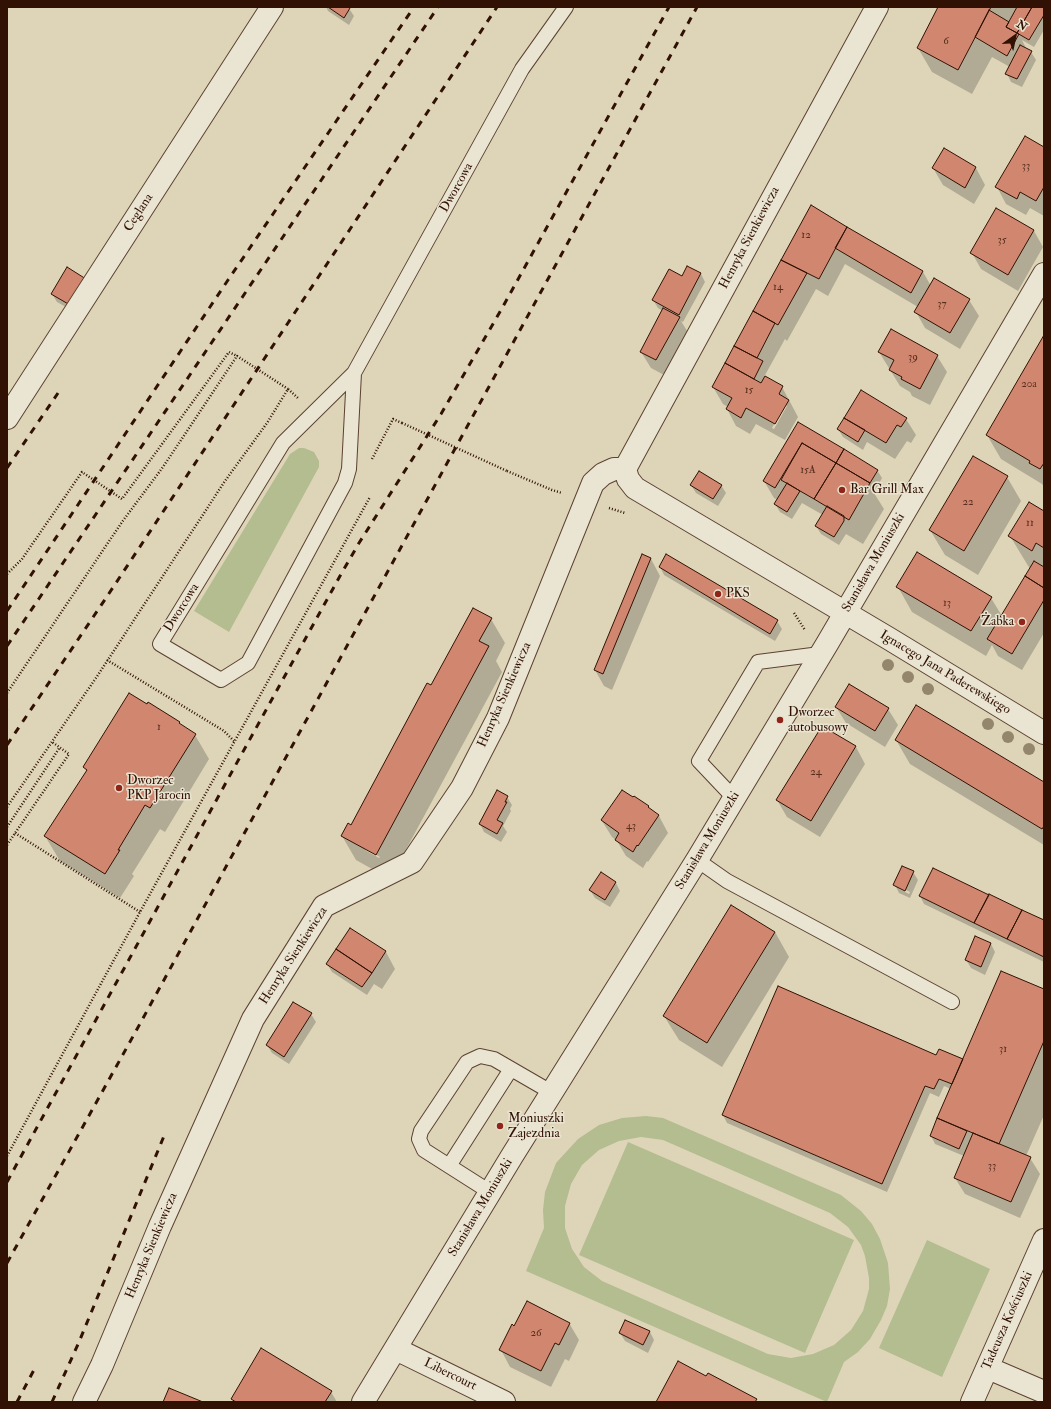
<!DOCTYPE html>
<html>
<head>
<meta charset="utf-8">
<style>
  body { margin:0 }
  #map { position:relative; width:1051px; height:1409px; overflow:hidden; background:#ded5b9; font-family:"IM FELL Double Pica",serif }
  canvas { display:block }
  .frame { position:absolute; inset:0; border:8px solid #311103; pointer-events:none }
  .north { position:absolute; left:995px; top:16px; width:40px; height:40px; -webkit-text-stroke:3px #eae4d2; paint-order:stroke; rotate:33deg; font-size:11px; font-weight:700; line-height:16px; text-align:center; color:#311103 }
  .north::after { content:''; display:block; margin:auto; width:14px; height:18px; background:#311103; clip-path:polygon(50% 0,100% 100%,50% 72%,0 100%) }
</style>
</head>
<body>
<div id="map">
<canvas width="1051" height="1409"></canvas>
<div class="frame"></div>
<div class="north">N</div>
</div>
<script>
const c = document.querySelector('canvas').getContext('2d');
c.lineJoin = 'round';
function paint(path, color) {
  c.fillStyle = color;
  c.fill(path, 'evenodd');
}
function shape(rows) {
  const path = new Path2D();
  for (const r of rows) {
    path.moveTo(r[0], r[1]);
    for (let i = 2; i < r.length; i += 2) path.lineTo(r[i], r[i + 1]);
  }
  return path;
}
function stroke(path, color, width, dash) {
  c.strokeStyle = color;
  c.lineWidth = width;
  c.lineCap = dash ? 'butt' : 'round';
  c.setLineDash(dash || []);
  c.stroke(path);
}
function drawText(font, color, halo, rows, align = 'center') {
  c.font = font + ' "IM FELL Double Pica",serif';
  c.lineWidth = 3;
  c.setLineDash([]);
  c.textBaseline = 'middle';
  c.strokeStyle = halo;
  c.fillStyle = color;
  for (const [text, x, y, turn = 0] of rows) {
    c.save();
    c.translate(x, y);
    c.rotate((+turn || 0) * Math.PI / 180);
    c.textAlign = isNaN(turn) ? turn : align;
    if (halo) c.strokeText(text, 0, 0);
    c.fillText(text, 0, 0);
    c.restore();
  }
}
paint(shape([
  [299,448,304,448,314,452,319,461,319,467,229,632,194,611,290,454],
  [646,1116,663,1118,841,1195,861,1211,872,1224,880,1239,888,1263,890,1289,887,1306,881,1320,870,1339,858,1352,844,1362,827,1402,526,1271,544,1228,543,1210,545,1192,556,1163,578,1139,599,1125,622,1118],
  [641,1137,663,1140,830,1213,848,1227,861,1245,865,1256,869,1278,869,1289,863,1311,851,1330,834,1345,813,1354,791,1358,768,1354,602,1281,584,1267,572,1249,565,1228,565,1206,571,1184,582,1165,599,1150,619,1141],
  [628,1142,854,1240,805,1353,579,1255],
  [927,1240,990,1269,942,1377,879,1348]
]), '#b3bd8f');
paint(shape([
  [326,7,348,7,354,16,349,25,328,11],
  [939,7,1044,7,1044,30,1034,47,1022,40,1027,50,1031,52,1036,60,1022,87,1011,82,1007,74,1010,67,992,57,972,94,932,72,918,48],
  [1044,148,1044,216,1030,208,1026,215,1006,204,997,187],
  [944,150,976,168,985,185,974,204,943,185,933,168],
  [811,207,923,272,931,286,969,300,979,316,960,349,925,328,916,312,918,307,845,264,828,296,816,289,787,341,785,339,764,377,782,387,798,417,785,440,756,424,750,434,736,426,727,409,728,407,723,404,713,387],
  [785,404,787,406,774,429,772,428],
  [997,210,1034,231,1043,247,1018,291,981,269,972,253],
  [688,267,701,274,705,282,683,322,681,321,689,334,666,376,651,368,641,352,663,311,658,308,653,300,682,277],
  [67,269,75,312,57,302,52,294],
  [1044,337,1044,487,1042,484,1001,459,987,435],
  [879,352,937,356,947,372,930,405,912,396,910,392,900,386],
  [906,419,916,435,911,443,907,441,895,459,867,442,863,450,843,437,838,429],
  [798,424,877,470,882,478,874,493,884,509,863,544,846,534,839,545,821,534,816,526,823,515,802,503,792,519,780,512,775,504,778,500,774,498,764,481],
  [1007,477,1021,501,978,575,945,555,930,530],
  [691,485,721,485,726,493,718,506,696,493],
  [1044,512,1044,633,1022,670,998,656,992,645,986,656,912,612,898,587,991,598,1002,616,1030,569,1010,536],
  [643,556,651,559,660,576,612,690,604,686,595,670],
  [660,567,777,621,782,629,775,641,664,575],
  [491,619,505,643,496,661,502,672,390,879,356,860,342,836,351,826,431,686],
  [365,848,380,857,379,858,365,850],
  [836,707,888,709,898,725,885,747,846,723],
  [179,723,181,726,195,735,209,759,165,832,160,829,132,874,134,876,120,898,60,861,45,836,87,772,84,767],
  [822,727,856,747,865,764,820,837,787,817,777,800],
  [896,740,1044,784,1044,845,910,764],
  [498,792,507,797,512,805,510,809,511,811,503,826,507,832,501,842,484,832,480,824],
  [648,807,650,810,659,816,668,833,648,862,647,861,643,868,626,856,617,841,612,837,602,821],
  [913,872,918,880,910,898,899,893,895,885],
  [900,887,910,892,909,894,900,889],
  [601,873,616,883,620,891,610,907,595,898,590,890],
  [920,896,1044,922,1044,962,924,904],
  [350,929,386,952,395,969,382,989,374,984,367,995,332,972,327,964],
  [775,932,789,957,722,1067,679,1040,664,1016],
  [976,938,991,944,995,952,985,975,971,968,966,960],
  [1044,990,1044,1115,1026,1156,1030,1158,1040,1174,1020,1218,965,1194,955,1178,964,1156,935,1144,931,1136,951,1089,944,1086,939,1097,930,1093,887,1192,727,1123,723,1115,937,1056,962,1060],
  [311,1014,316,1022,289,1064,272,1053,267,1045],
  [626,1321,650,1332,654,1340,648,1353,625,1341,620,1333],
  [569,1323,579,1340,569,1361,565,1359,551,1387,510,1367,501,1350,515,1327],
  [331,1392,337,1402,234,1402,232,1399]
]), '#0003');
const building = shape([
  [328,7,350,7,350,8,344,18,328,7],
  [938,7,991,7,958,70,917,48,938,7],
  [1017,7,1032,7,1017,33,1006,27,1017,7],
  [1032,7,1044,7,1044,15,1029,40,1017,33,1032,7],
  [989,10,1009,22,1006,27,1019,34,1007,56,975,37,989,10],
  [1020,45,1032,51,1017,79,1005,74,1020,45],
  [1025,136,1044,147,1044,187,1036,201,1020,192,1017,199,995,187,1025,136],
  [944,148,976,167,965,188,932,168,944,148],
  [811,205,847,227,819,279,781,260,811,205],
  [996,208,1034,230,1008,275,970,253,996,208],
  [847,227,923,271,911,293,835,248,847,227],
  [781,260,807,273,778,325,753,311,781,260],
  [687,266,701,273,679,315,652,300,669,269,682,276,687,266],
  [67,267,86,279,70,305,51,294,67,267],
  [934,278,970,299,950,333,914,312,934,278],
  [663,308,680,317,656,360,640,352,663,308],
  [753,311,775,323,757,358,734,346,753,311],
  [891,329,938,355,920,389,901,379,902,377,889,370,894,360,878,352,891,329],
  [1044,335,1044,463,1040,469,1029,463,1030,461,986,435,1044,335],
  [734,346,763,361,754,379,725,363,734,346],
  [725,363,761,383,765,376,783,386,779,394,789,400,775,424,746,408,741,418,726,409,732,398,712,387,725,363],
  [861,390,907,418,901,427,897,425,886,443,844,418,861,390],
  [844,418,865,430,858,442,837,429,844,418],
  [798,422,844,449,836,463,802,443,775,488,763,481,798,422],
  [802,443,836,463,814,499,781,480,802,443],
  [844,449,878,470,870,483,836,463,844,449],
  [973,456,1008,476,964,551,929,530,973,456],
  [836,463,870,483,849,520,814,499,836,463],
  [699,471,722,485,713,499,690,485,699,471],
  [787,483,800,491,787,512,774,504,787,483],
  [1029,502,1044,511,1044,548,1036,543,1032,551,1008,536,1029,502],
  [827,506,844,516,844,521,834,537,815,526,827,506],
  [917,552,992,597,971,631,896,587,917,552],
  [642,554,651,558,603,674,594,670,642,554],
  [666,554,778,620,770,634,659,567,666,554],
  [1034,561,1044,567,1044,588,1025,576,1034,561],
  [1025,576,1044,588,1044,600,1012,654,987,639,1025,576],
  [473,608,492,618,479,641,489,646,376,855,341,836,348,823,351,825,427,683,431,685,473,608],
  [849,684,889,708,875,731,835,707,849,684],
  [129,693,147,704,148,702,180,722,179,723,196,734,150,808,145,805,118,850,120,850,105,874,44,836,87,770,83,767,129,693],
  [916,705,1044,782,1044,826,1042,829,895,740,916,705],
  [822,726,856,746,811,821,776,800,822,726],
  [497,790,508,796,505,802,507,802,497,820,503,823,497,834,479,824,497,790],
  [622,790,633,797,634,796,649,806,648,807,659,815,638,846,637,845,633,852,615,840,619,833,601,820,622,790],
  [902,866,914,871,905,891,893,885,902,866],
  [933,868,989,895,974,923,919,896,933,868],
  [601,872,616,882,605,900,589,890,601,872],
  [989,894,1022,910,1007,939,974,923,989,894],
  [731,905,775,932,707,1043,663,1016,731,905],
  [1022,910,1044,920,1044,957,1007,939,1022,910],
  [350,928,386,951,372,973,336,949,350,928],
  [975,936,991,943,981,967,965,960,975,936],
  [336,949,372,973,362,987,326,964,336,949],
  [1001,971,1044,989,1044,1041,999,1144,937,1118,1001,971],
  [778,986,936,1055,939,1049,963,1059,952,1084,939,1079,934,1089,925,1086,882,1184,722,1115,778,986],
  [293,1002,312,1013,284,1057,266,1045,293,1002],
  [937,1118,967,1131,959,1149,930,1136,937,1118],
  [973,1133,1031,1157,1011,1202,954,1178,973,1133],
  [527,1301,570,1323,559,1345,555,1343,541,1371,499,1350,512,1324,514,1326,527,1301],
  [625,1320,650,1331,643,1345,619,1333,625,1320],
  [261,1348,332,1391,325,1402,236,1402,231,1399,261,1348],
  [678,1361,706,1376,708,1373,757,1399,755,1402,656,1402,678,1361],
  [169,1388,203,1402,163,1402,169,1388]
]);
paint(building, '#d1876f');
stroke(building, '#311103', 1);
const lane = shape([
  [354,373,349,469,345,483,248,663,221,680,160,644,283,443,354,373,522,69,566,7],
  [734,798,699,761,758,662,820,654],
  [697,860,727,881,952,1002],
  [449,1166,511,1069],
  [490,1192,424,1150,419,1139,421,1131,467,1062,480,1056,494,1059,551,1092]
]);
const street = shape([
  [877,7,625,469,628,479,635,488,888,638,1044,733],
  [7,418,272,7],
  [396,1349,504,1402],
  [988,1368,1044,1392],
  [84,1402,102,1365,160,1226,253,1019,324,906,412,862,462,788,498,718,593,483,603,474,614,469,625,469],
  [363,1402,512,1156,697,860,827,644,1044,274],
  [972,1402,1044,1240]
]);
stroke(lane, '#5c4230', 16);
stroke(street, '#5c4230', 24);
stroke(shape([
  [372,459,393,419,402,423],
  [507,471,552,490,562,493],
  [609,508,625,513],
  [7,574,22,559,82,472,122,499,229,352,237,356],
  [794,613,805,630],
  [107,660,224,731,234,741],
  [7,693,122,522,163,467,237,356,288,389],
  [7,707,8,707,7,709],
  [7,807,98,675,225,481,267,423,288,389,299,399],
  [7,827,60,747],
  [15,833,140,912],
  [7,845,69,754,52,742],
  [7,1156,140,912,370,497]
]), '#311103', 2.5, [1, 2]);
stroke(lane, '#eae4d2', 14);
stroke(street, '#eae4d2', 22);
stroke(shape([
  [7,468,58,393],
  [7,611,228,280,414,7],
  [7,646,438,7],
  [7,745,106,598,497,7],
  [7,1182,234,768,340,576,359,543,441,414,501,310,669,7],
  [7,1263,136,1031,697,7],
  [17,1402,35,1368],
  [52,1402,79,1342,164,1136]
]), '#311103', 3, [7, 7]);
stroke(shape([
  [402,423,507,471]
]), '#311103', 2.5, [1, 2]);
c.fillStyle = '#94866c';
for (const [x, y] of [
  [888,665],
  [908,677],
  [928,689],
  [988,724],
  [1008,737],
  [1029,749]
]) {
  c.beginPath();
  c.arc(x, y, 6, 0, 2 * Math.PI);
  c.fill();
}
for (const [x, y, r, color] of [
  [842,490,4,"#8f2418"],
  [718,594,4,"#8f2418"],
  [1022,622,4,"#8f2418"],
  [780,720,4,"#8f2418"],
  [119,788,4,"#8f2418"],
  [500,1126,4,"#8f2418"]
]) {
  const dot = new Path2D();
  dot.arc(x, y, r, 0, 2 * Math.PI);
  c.fillStyle = color;
  c.fill(dot);
  stroke(dot, '#eae4d2', 1.5);
}
drawText('11px', '#592e1e', null, [
  ["6",946,42],
  ["33",1026,167],
  ["12",806,236],
  ["35",1002,241],
  ["14",778,288],
  ["37",942,305],
  ["39",913,358],
  ["20a",1029,385],
  ["15",749,391],
  ["15A",808,471],
  ["22",968,503],
  ["11",1030,524],
  ["13",947,604],
  ["1",159,728],
  ["24",816,773],
  ["43",631,827],
  ["31",1003,1050],
  ["33",992,1167],
  ["26",536,1334]
]);
drawText('13px', '#311103', '#eae4d2', [
  ["Dworcowa",457,188,-61],
  ["Ceglana",139,213,-57],
  ["Henryka Sienkiewicza",750,238,-62],
  ["Stanisława Moniuszki",874,563,-60],
  ["Dworcowa",182,608,-58],
  ["Ignacego Jana Paderewskiego",945,673,31],
  ["Henryka Sienkiewicza",505,695,-66],
  ["Stanisława Moniuszki",708,841,-59],
  ["Henryka Sienkiewicza",294,956,-57],
  ["Stanisława Moniuszki",481,1208,-59],
  ["Henryka Sienkiewicza",152,1246,-67],
  ["Tadeusza Kościuszki",1008,1321,-66],
  ["Libercourt",450,1375,26]
]);
drawText('13px', '#311103', '#eae4d2', [
  ["Bar Grill Max",850,490],
  ["PKS",726,594],
  ["Żabka",1014,622,"right"],
  ["Dworzec",788,713],
  ["autobusowy",788,728],
  ["Dworzec",127,781],
  ["PKP Jarocin",127,796],
  ["Moniuszki",508,1119],
  ["Zajezdnia",508,1134]
], 'left');
</script>
</body>
</html>
